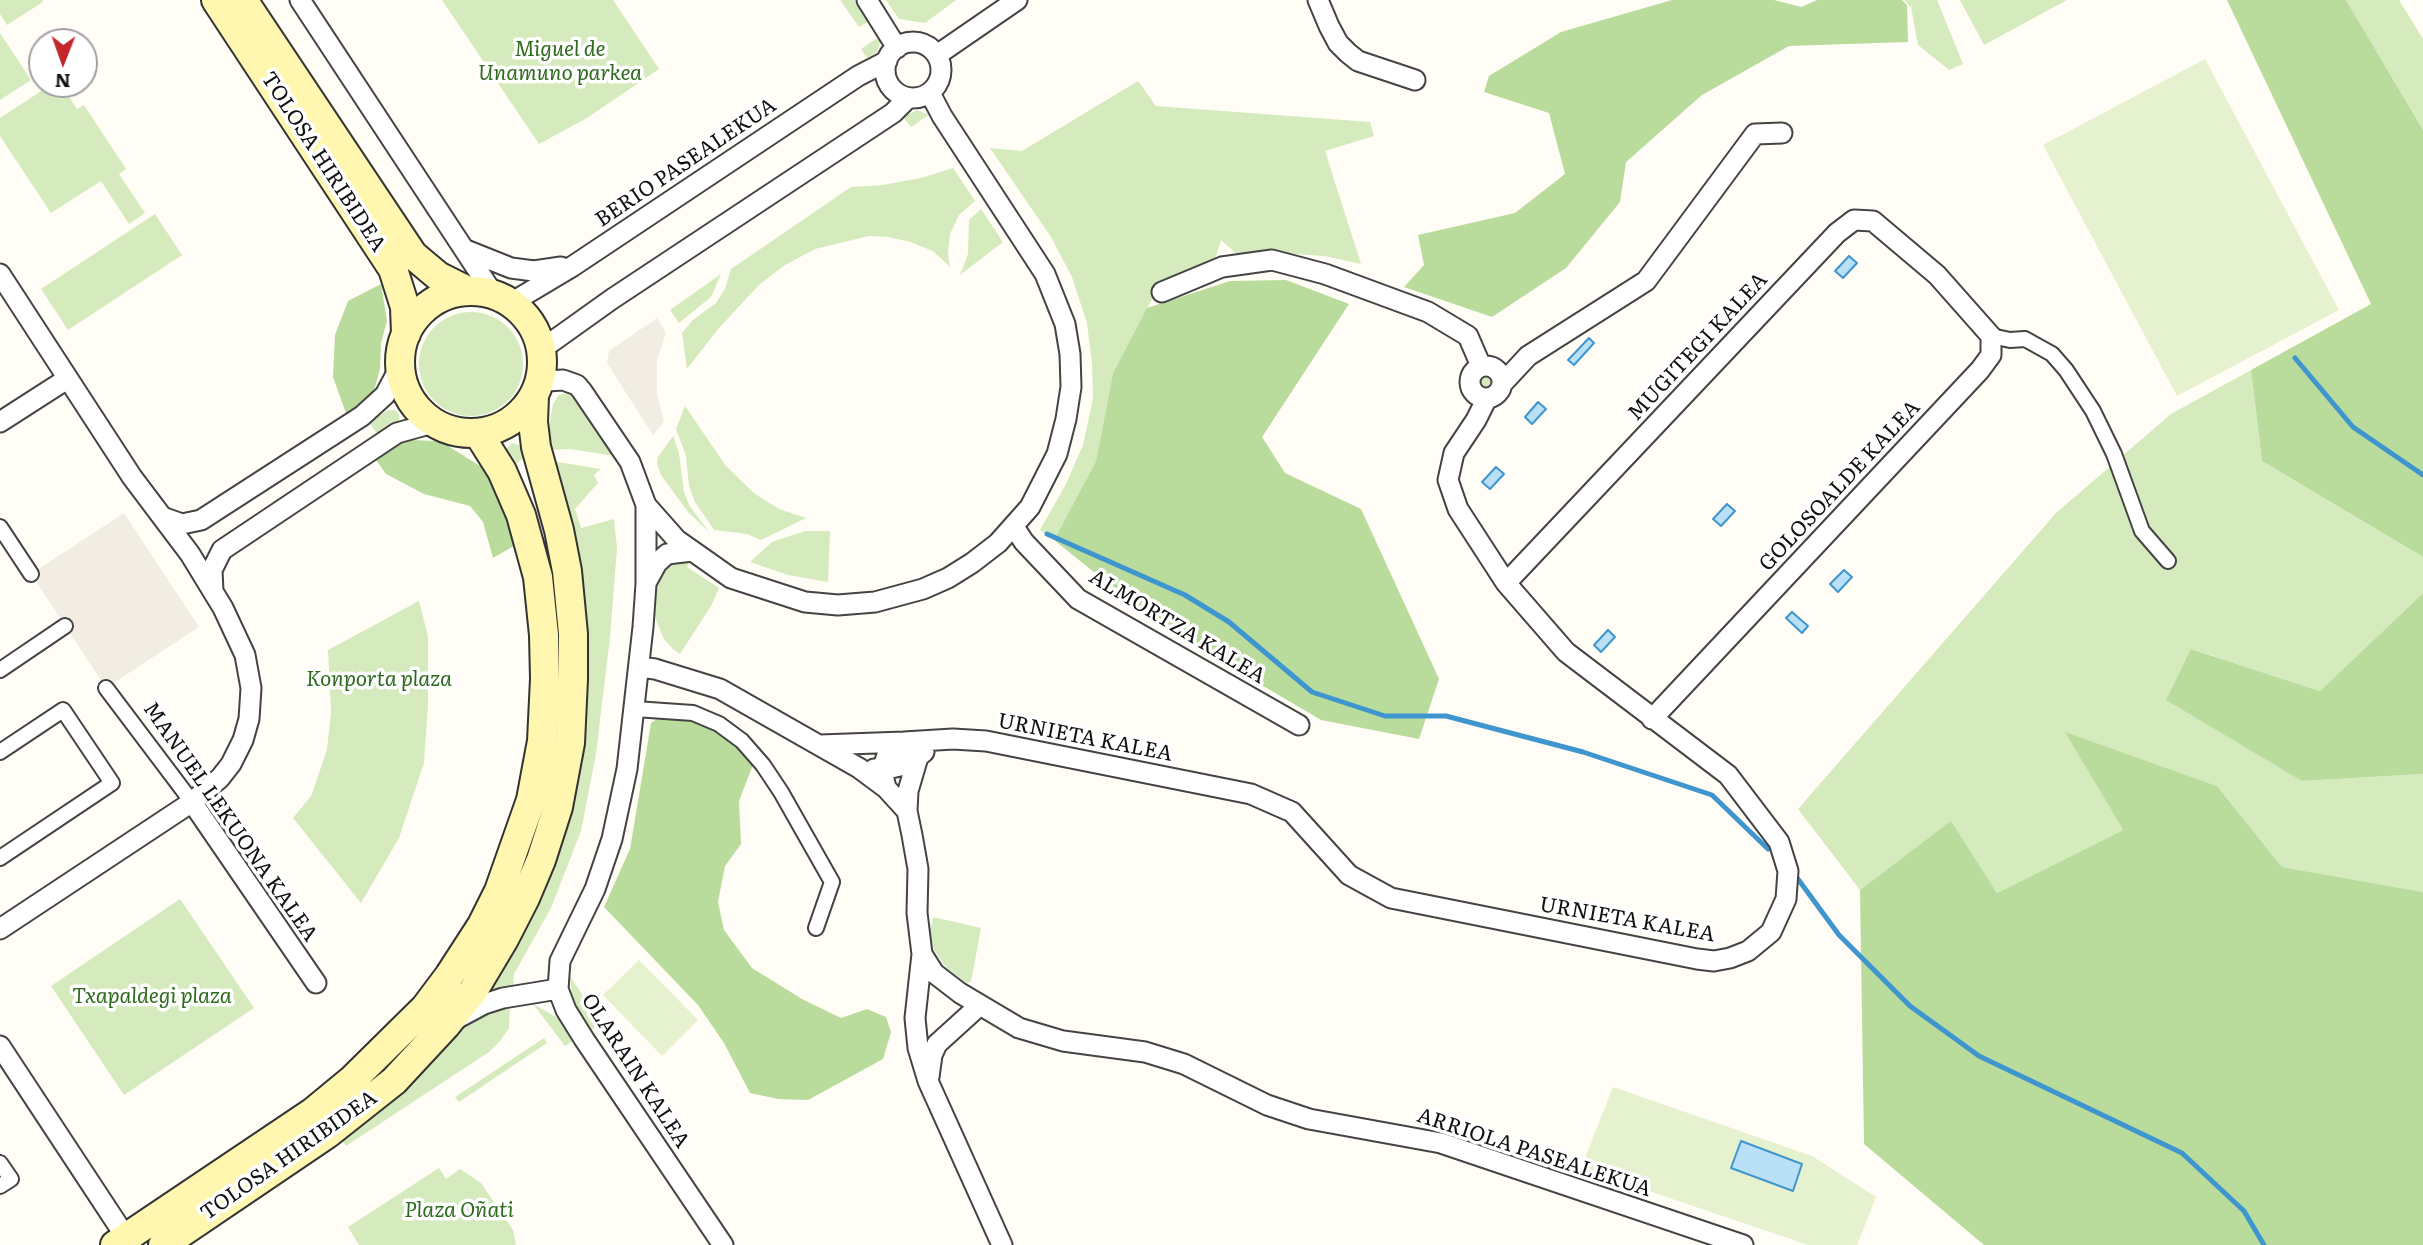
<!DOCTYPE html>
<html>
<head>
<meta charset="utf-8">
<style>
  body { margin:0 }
  #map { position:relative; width:2423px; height:1245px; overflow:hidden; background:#fffdf5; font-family:Literata,serif }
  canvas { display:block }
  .north { position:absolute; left:28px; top:28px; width:70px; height:70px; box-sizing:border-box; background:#fff; border:2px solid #a0a0a0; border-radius:50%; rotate:181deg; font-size:19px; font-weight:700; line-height:28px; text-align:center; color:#111 }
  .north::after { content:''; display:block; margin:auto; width:24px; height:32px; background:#c4262e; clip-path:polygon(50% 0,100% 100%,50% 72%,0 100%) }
</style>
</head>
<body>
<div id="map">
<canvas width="2423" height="1245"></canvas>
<div class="north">N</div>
</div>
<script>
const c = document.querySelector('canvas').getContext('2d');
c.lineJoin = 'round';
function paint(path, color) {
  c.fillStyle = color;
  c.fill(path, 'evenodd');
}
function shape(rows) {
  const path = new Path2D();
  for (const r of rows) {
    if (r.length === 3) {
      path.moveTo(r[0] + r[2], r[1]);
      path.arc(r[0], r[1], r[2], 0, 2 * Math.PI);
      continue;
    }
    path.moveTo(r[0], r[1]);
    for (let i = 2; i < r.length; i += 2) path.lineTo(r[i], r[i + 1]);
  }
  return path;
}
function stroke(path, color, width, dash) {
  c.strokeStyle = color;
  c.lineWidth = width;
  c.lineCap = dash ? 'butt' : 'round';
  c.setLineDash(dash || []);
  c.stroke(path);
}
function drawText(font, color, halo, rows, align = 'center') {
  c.font = font + ' Literata,serif';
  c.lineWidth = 7;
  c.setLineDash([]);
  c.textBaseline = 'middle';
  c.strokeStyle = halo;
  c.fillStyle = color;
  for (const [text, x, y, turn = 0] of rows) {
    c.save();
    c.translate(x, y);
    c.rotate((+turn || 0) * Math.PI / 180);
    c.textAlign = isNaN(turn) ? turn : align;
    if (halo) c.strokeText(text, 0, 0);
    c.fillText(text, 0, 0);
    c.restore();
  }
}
paint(shape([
  [0,0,42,0,43,2,7,25,0,14],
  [442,0,613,0,659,69,587,118,539,144],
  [840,0,854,0,868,22,859,27],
  [886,0,956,0,925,23,899,19],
  [1904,0,1937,0,1963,64,1949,70,1918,45,1911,7],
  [1960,0,2067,0,1984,45],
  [2346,0,2399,0,2423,39,2423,130],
  [0,33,31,80,0,100],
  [879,37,880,43,877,52,867,58,861,49],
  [1138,81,1156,106,1370,122,1374,136,1325,151,1361,264,1324,256,1279,253,1239,256,1221,240,1213,266,1159,286,1113,373,1096,461,1054,540,1040,530,1066,484,1083,445,1093,398,1092,364,1087,323,1072,277,1051,237,990,148,1022,151],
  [52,84,61,84,77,109,84,105,126,169,119,174,145,213,129,224,101,181,51,213,0,136,0,118],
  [917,110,929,115,911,127,903,117],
  [953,168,975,201,959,215,950,234,948,254,950,267,933,251,910,242,889,237,869,236,815,249,785,265,760,284,718,329,687,369,682,333,693,320,716,303,725,289,731,269,851,187,883,185,921,178],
  [981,209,1003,242,960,275,968,254,969,220],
  [155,214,182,255,68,330,41,289],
  [721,274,711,297,679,323,670,310],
  [471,364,52],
  [2251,370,2262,461,2423,557,2423,593,2320,691,2192,649,2302,781,2423,774,2423,892,2282,867,2217,786,2066,733,2123,830,1997,893,1951,822,1860,890,1798,809,2056,513,2171,414],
  [1485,382,11],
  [569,393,578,395,615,456,570,449,549,450,549,427,553,404,559,395],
  [685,406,726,466,755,494,779,509,806,518,761,540,747,534,714,530,695,502,689,486,686,456,676,429],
  [388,410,395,410,399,414,399,421,378,435,369,422],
  [673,436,679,453,684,492,689,505,709,532,688,512,661,475,657,464,658,457],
  [512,443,523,447,526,457,512,466,505,453,507,448],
  [558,462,601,469,594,475,598,483,575,509,581,528,614,519,617,548,610,637,596,754,581,831,551,908,514,974,513,990,479,1003,579,743,553,463],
  [805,531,830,531,828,582,788,575,750,562,772,542],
  [690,559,687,567,719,588,711,606,680,654,673,649,664,639,658,625,655,616,657,584,665,563],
  [419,601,428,637,428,706,424,763,399,838,361,903,293,818,311,796,327,750,331,711,328,650],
  [180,899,254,1008,124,1095,51,986],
  [933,917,981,928,971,982,966,983,945,966,934,950,930,931],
  [570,976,601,1023,591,1030,576,1008,572,994],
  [510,1004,509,1028,500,1041,489,1052,346,1146,339,1137,458,1028,484,1011],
  [533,1004,558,1018,574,1040,565,1046],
  [544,1038,547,1043,459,1102,455,1097],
  [439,1168,446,1179,460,1169,481,1183,513,1230,516,1245,359,1245,348,1227]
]), '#d5ebbd');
paint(shape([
  [1672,0,1774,0,1801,7,1817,0,1902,0,1907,5,1908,42,1789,46,1702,95,1626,162,1620,202,1566,268,1492,317,1404,287,1424,265,1418,235,1515,213,1565,174,1549,113,1484,92,1489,76,1561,32],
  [2227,0,2346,0,2423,130,2423,557,2262,461,2251,370,2371,304],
  [1286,280,1349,304,1262,437,1285,473,1361,509,1439,679,1419,739,1321,720,1161,626,1054,540,1096,461,1113,373,1147,308,1230,281],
  [381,284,387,321,381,343,380,369,374,391,362,406,347,416,333,377,335,335,348,301],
  [411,440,435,441,448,446,480,466,499,488,519,543,493,558,483,522,470,506,424,494,386,474,374,457,393,445],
  [2423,593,2423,774,2302,781,2166,700,2191,649,2320,691],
  [675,707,718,718,759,749,739,801,741,844,725,866,718,902,724,930,752,968,802,999,841,1018,867,1009,886,1017,891,1032,883,1059,808,1100,778,1099,750,1093,724,1043,698,1005,604,907,630,849,651,723],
  [2065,732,2217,786,2282,867,2423,892,2423,1245,1984,1245,1864,1144,1860,890,1951,821,1997,893,2123,830]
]), '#b9dc9c');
paint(shape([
  [2205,59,2339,310,2177,396,2043,145],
  [639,960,698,1020,662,1056,603,995],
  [1613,1087,1812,1156,1876,1197,1857,1245,1808,1245,1581,1168]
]), '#e6f2cf');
paint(shape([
  [657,318,666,333,657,360,657,395,664,422,653,435,607,363,609,351],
  [124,513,199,627,106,688,31,574]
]), '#f1ede2');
const water = shape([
  [1849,256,1857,263,1843,278,1835,271,1849,256],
  [1589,338,1594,343,1574,365,1568,360,1589,338],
  [1538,402,1546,409,1532,424,1525,417,1538,402],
  [1496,467,1504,474,1490,489,1482,482,1496,467],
  [1727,504,1735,511,1721,526,1713,519,1727,504],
  [1844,570,1852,577,1838,592,1830,584,1844,570],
  [1792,612,1808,626,1802,633,1786,618,1792,612],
  [1608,630,1615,637,1601,652,1594,645,1608,630],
  [1741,1141,1802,1164,1793,1191,1731,1168,1741,1141]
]);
paint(water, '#b9e0f7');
stroke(water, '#3f96cf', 2);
stroke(shape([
  [2295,358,2353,427,2423,475],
  [1047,534,1185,595,1229,622,1312,692,1385,716,1446,716,1583,752,1712,795,1768,849],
  [1795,875,1839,935,1910,1006,1979,1056,2182,1153,2244,1211,2264,1245]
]), '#3f96cf', 5);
const pedestrian = shape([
  [1991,336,2010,340,2025,339,2052,354,2066,370,2093,411,2114,454,2142,531,2168,561],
  [0,527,31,574],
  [0,670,65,626],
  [106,688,192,802],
  [635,709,693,713,719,724,742,741,763,765,781,792,832,882,816,928],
  [0,752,63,710,112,783,0,858],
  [0,1163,11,1179,0,1186]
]);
const minor = shape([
  [300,0,494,295],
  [867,0,897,48],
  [1318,0,1329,26,1338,43,1348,53,1358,61,1415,80],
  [913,70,28],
  [937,55,1017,0],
  [466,250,511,268,534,271,561,267],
  [0,274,132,477,190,554,223,608,245,655,251,688,249,719,243,740,231,764,220,778,192,802,0,929],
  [1162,292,1222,267,1272,260,1325,274,1428,312,1468,336,1481,366],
  [511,303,573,266,858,76,887,61],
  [542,349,612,299,893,113,908,98],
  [1486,382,16],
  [1502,384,1528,356,1646,281,1755,134,1782,133],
  [539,385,547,381,563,380,577,385,582,391,630,462,646,505,646,584,643,627,627,769,612,839,595,889,560,961,558,989,566,1010,584,1039,723,1245],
  [0,422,67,379],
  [646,505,677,540,731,578,805,602,838,605,875,602,923,589,948,578,972,563,998,543,1030,507,1057,454,1066,419,1071,387,1070,354,1065,324,1045,274,942,116,930,93],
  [165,518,182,524,201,520,362,416,385,395,400,367],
  [1014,527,1024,542,1078,599,1299,725],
  [646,583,657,563,667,554,692,551],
  [1506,583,1837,233,1854,220,1873,221,1937,275,1991,336,1991,355,1980,370,1652,719],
  [213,591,212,570,222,550,397,433,433,423],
  [640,667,655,669,720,689,859,768,886,788,907,811,912,835,918,869,917,913,922,954,934,973,960,993,1019,1028,1063,1041,1145,1052,1184,1064,1267,1105,1309,1119,1441,1143,1743,1245],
  [820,745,904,742,918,757,900,766,882,770,874,769],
  [886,788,882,770,887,755,904,742,953,739,986,741,1251,794,1292,812,1349,875,1391,898,1697,959,1714,961,1730,958,1748,951,1771,932,1786,899,1788,871,1779,842,1728,775,1566,652,1506,583,1458,509,1448,480,1454,453,1476,420,1487,398],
  [192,802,316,983],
  [907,811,908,791,918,757,924,752],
  [922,954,915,1018,918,1048,928,1081,1002,1245],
  [456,1019,484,1004,503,998,558,989],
  [0,1046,131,1245],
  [929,1077,932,1055,937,1044,980,1005]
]);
const secondary = shape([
  [216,0,393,269,405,307,406,334],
  [243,0,413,255,438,276,468,291],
  [471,362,71],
  [115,1245,313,1112,353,1079,425,1008,449,976,482,925,499,891,531,800,542,741,545,679,544,635,538,577,521,515,502,471,478,433],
  [163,1245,327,1134,394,1081,446,1025,473,991,504,939,525,898,541,860,558,807,570,743,573,679,573,634,567,571,559,530,536,447,533,422,534,396]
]);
stroke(pedestrian, '#444', 18);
stroke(minor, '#444', 23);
stroke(secondary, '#333', 32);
stroke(pedestrian, '#fff', 14);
stroke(minor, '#fff', 19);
stroke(secondary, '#fff6b0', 28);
drawText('italic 21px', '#2f6b1f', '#fff', [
  ["Miguel de",560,50],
  ["Unamuno parkea",560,74],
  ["Konporta plaza",379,680],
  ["Txapaldegi plaza",152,997],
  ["Plaza Oñati",459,1211]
]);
drawText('21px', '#111', '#fff', [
  ["TOLOSA HIRIBIDEA",323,162,57],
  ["BERIO PASEALEKUA",686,163,-34],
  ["MUGITEGI KALEA",1698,347,-47],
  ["GOLOSOALDE KALEA",1840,486,-47],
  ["ALMORTZA KALEA",1177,627,31],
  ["URNIETA KALEA",1085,738,11],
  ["MANUEL LEKUONA KALEA",230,822,55],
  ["URNIETA KALEA",1627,920,10],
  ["OLARAIN KALEA",635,1071,57],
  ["ARRIOLA PASEALEKUA",1534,1153,18],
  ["TOLOSA HIRIBIDEA",289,1156,-35]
]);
</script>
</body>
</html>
